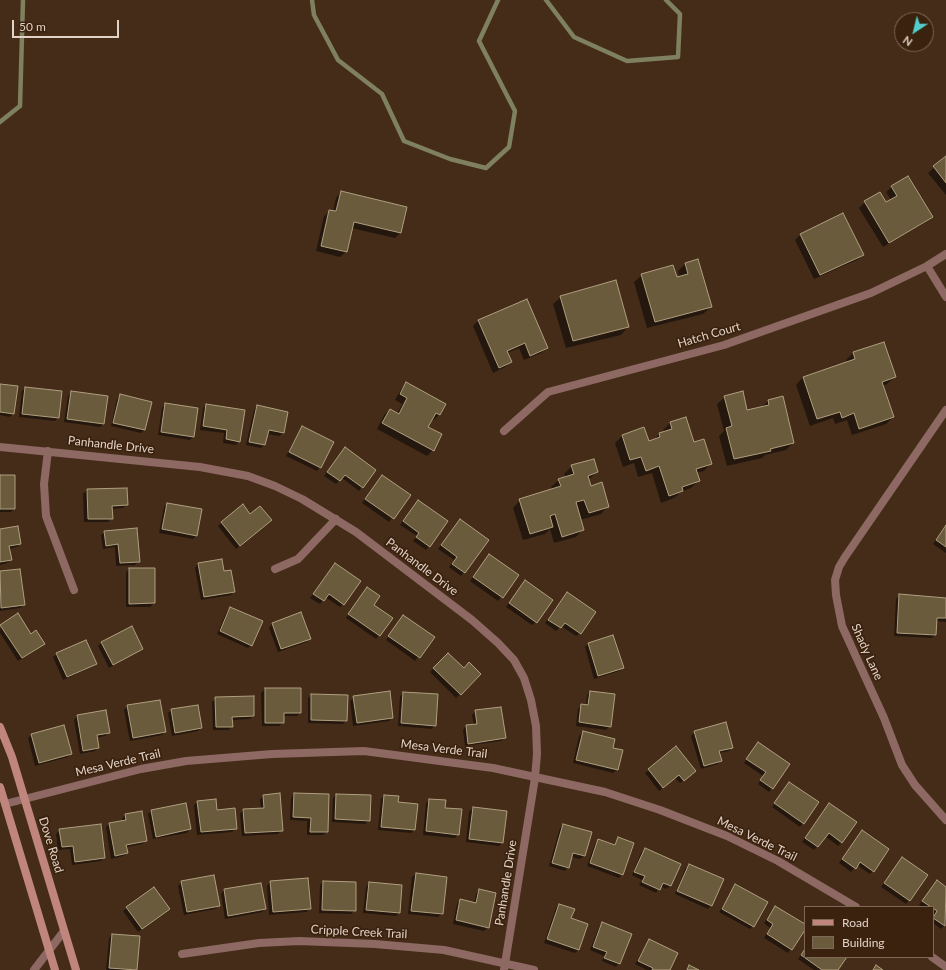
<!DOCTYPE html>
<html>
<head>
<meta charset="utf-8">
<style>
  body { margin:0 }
  #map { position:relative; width:946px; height:970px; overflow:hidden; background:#452c19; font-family:Lato,sans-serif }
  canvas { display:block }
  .legend { position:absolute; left:804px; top:906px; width:130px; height:52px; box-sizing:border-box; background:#3b220f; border:1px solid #7e6858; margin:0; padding:5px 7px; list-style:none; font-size:12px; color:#e2d2c6 }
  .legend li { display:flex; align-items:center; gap:8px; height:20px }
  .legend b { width:20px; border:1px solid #7e6858 }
  .north { position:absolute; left:894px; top:12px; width:40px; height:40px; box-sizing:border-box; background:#3b220f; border:1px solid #7e6858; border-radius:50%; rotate:215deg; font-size:11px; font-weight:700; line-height:16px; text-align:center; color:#e2d2c6 }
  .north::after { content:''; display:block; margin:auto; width:14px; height:18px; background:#53cdcb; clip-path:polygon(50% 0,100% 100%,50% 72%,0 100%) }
  .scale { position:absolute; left:12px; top:20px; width:107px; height:18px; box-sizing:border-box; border:2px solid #e2d2c6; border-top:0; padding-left:5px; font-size:12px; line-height:14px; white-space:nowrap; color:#e2d2c6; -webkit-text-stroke:3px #3b220f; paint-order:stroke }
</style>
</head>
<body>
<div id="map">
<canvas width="946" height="970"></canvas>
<ul class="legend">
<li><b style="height:5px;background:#c0867d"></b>Road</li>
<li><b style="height:11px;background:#6a5b3d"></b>Building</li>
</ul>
<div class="north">N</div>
<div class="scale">50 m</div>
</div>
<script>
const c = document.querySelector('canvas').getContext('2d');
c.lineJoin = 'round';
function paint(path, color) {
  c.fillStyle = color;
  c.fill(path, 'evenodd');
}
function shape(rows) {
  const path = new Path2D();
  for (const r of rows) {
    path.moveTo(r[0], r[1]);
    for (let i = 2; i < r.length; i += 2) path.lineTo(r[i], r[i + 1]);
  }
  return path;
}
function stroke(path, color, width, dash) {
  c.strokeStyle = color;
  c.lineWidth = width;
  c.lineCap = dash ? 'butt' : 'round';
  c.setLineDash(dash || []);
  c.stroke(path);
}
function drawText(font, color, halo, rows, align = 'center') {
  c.font = font + ' Lato,sans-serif';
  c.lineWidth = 3.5;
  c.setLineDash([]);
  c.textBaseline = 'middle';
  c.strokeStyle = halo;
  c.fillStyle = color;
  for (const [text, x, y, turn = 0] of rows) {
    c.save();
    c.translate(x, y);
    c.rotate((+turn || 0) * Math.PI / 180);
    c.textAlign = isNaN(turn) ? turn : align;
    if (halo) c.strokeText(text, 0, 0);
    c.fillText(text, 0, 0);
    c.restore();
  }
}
paint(shape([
  [946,157,946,195,928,173],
  [892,187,931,217,926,222,883,247,859,208,865,202,886,203,891,200,886,192],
  [341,192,406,208,400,233,395,238,351,228,346,252,340,257,316,251,324,216,330,211,333,212,336,198],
  [842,214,863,254,857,260,814,279,795,240,800,235],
  [685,264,711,307,703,314,647,328,634,282,642,275,680,278,678,271],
  [561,297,628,327,621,335,566,348,553,304],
  [479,320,547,348,541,353,524,360,519,348,507,353,511,362,505,367,493,373,473,326],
  [883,343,895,377,887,384,883,386,893,417,886,424,852,435,847,420,835,424,833,418,810,426,796,385,803,377,847,363,846,360,853,353],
  [406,384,440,414,434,420,431,418,427,427,433,450,427,456,377,429,384,415,390,410,397,414,402,404,395,400,401,389],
  [0,385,13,413,10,417,0,415],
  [25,388,61,392,58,418,55,421,19,417,22,391],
  [72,392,104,424,100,427,64,422,68,396],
  [120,396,144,430,141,433,111,426,117,399],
  [725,397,747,412,761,408,768,401,793,443,786,450,765,455,762,458,727,466,719,436,724,431,717,404],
  [165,404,193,436,190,440,158,435,162,408],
  [207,405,239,441,236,445,223,443,224,433,200,430,203,408],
  [257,406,283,433,279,436,267,434,264,445,261,448,246,445,254,410],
  [670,423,694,443,711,463,704,471,696,473,698,481,691,488,681,492,674,498,661,503,652,473,638,477,634,463,623,467,615,443,622,436,644,428,648,442,653,441,659,434,664,433,663,430],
  [302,427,320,467,317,471,286,456],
  [345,448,362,487,359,491,342,478,336,484,324,476],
  [572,466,597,472,588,480,590,487,608,506,601,514,580,520,583,529,576,537,554,543,550,529,545,534,523,540,513,508,520,500,552,490,551,487,559,480,566,478,564,474],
  [0,476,14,509,11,512,0,512],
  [382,476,409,495,389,522,362,503],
  [126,489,127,505,123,508,112,509,112,518,108,522,84,522,83,494,87,490],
  [418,501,447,521,426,550,413,541,417,536,400,525],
  [168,504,201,510,196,536,193,539,159,533,164,507],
  [242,505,250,515,271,520,236,549,218,526],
  [460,520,464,572,461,576,449,567,454,560,438,549],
  [946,526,946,553,933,544],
  [0,530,20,544,17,547,9,549,11,560,7,563,0,565],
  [105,532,139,561,135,565,116,566,115,547,103,549,101,535],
  [489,555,518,575,498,601,470,581],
  [198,564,223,572,234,592,231,595,201,600,195,568],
  [335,564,344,604,340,607,325,597,320,604,310,598],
  [129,569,154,569,154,603,150,607,126,607,126,572],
  [19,570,24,605,20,608,0,611,0,572],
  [522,585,536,622,532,625,506,607],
  [367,588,379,635,376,639,346,618],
  [900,595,946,599,946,622,936,621,935,635,932,638,894,636,896,599],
  [564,597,580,633,576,636,561,626,556,631,545,623],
  [231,608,251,645,248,648,217,634,227,611],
  [301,614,310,638,307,642,278,652,269,628,272,624],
  [400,619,433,637,415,661,386,640],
  [1,625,30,635,40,647,18,661,0,633],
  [101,643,142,649,109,668,98,646],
  [588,644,622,668,619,671,594,679,585,647],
  [57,654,95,664,92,667,63,680,53,657],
  [448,654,464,669,480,674,456,698,430,672],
  [265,689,300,689,300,713,297,716,283,716,283,723,279,726,262,726,261,693],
  [590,692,610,726,606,730,576,726,578,709,582,705,586,706,587,695],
  [404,693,435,725,432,729,398,726,400,696],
  [312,695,346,721,343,724,308,723,308,698],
  [354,697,392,718,389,721,353,726,350,701],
  [216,698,253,716,250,719,232,720,232,727,228,730,213,730,212,702],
  [128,706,165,732,162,735,130,741,124,710],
  [172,710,201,728,198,731,172,736,168,713],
  [105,711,109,733,105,736,96,738,98,748,95,751,80,754,74,720,77,716],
  [476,711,505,738,501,741,465,746,463,730,466,726,474,725,472,715],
  [64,726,71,753,68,757,35,766,28,738,31,735],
  [583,732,612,749,621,751,617,770,613,773,573,763,579,736],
  [695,732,732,747,729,751,719,753,721,760,718,764,701,769,691,736],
  [755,747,789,765,769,792,758,784,763,776,744,763],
  [676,748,691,774,680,783,675,778,659,791,645,773],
  [786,786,803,823,800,827,772,807],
  [294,794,327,832,323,835,307,835,307,821,290,820,291,798],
  [336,795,369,820,365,824,332,822,333,798],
  [264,796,282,830,278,834,242,836,240,814,243,810,261,809,260,799],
  [384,796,397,803,414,830,411,833,378,830,381,799],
  [429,800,444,809,458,834,455,838,423,835,426,803],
  [198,802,216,811,236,828,232,832,197,835,194,805],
  [185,804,190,829,187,833,153,839,148,814,151,811],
  [829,804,842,842,838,846,825,836,814,850,802,842],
  [473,808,502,843,499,846,466,842,469,812],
  [125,815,146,841,142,844,126,847,127,853,123,856,111,859,106,827,109,824,122,821,122,819],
  [563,825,590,833,584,856,580,859,571,857,568,867,565,871,549,866,560,828],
  [60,830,104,858,101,861,72,865,70,849,58,850,56,834],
  [859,835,873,871,870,874,857,865,851,872,839,863],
  [618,838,622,874,619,878,587,866,595,844,598,840,613,846],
  [645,849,670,886,666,889,660,886,656,893,639,885,642,880,632,875,641,853],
  [899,862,927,875,906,904,881,887],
  [689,865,711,905,708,909,675,894,685,869],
  [416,874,446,877,442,914,438,917,408,914,412,877],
  [182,882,219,906,215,909,184,915,178,886],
  [270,882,310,909,306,912,269,915,267,886],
  [323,882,355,910,351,914,319,913,320,885],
  [937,882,946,888,946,924,941,929,933,923,933,907,923,907,919,905],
  [369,883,399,913,396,916,363,913,366,887],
  [736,886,753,926,750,929,719,912],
  [154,888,169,909,138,932,123,911],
  [224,890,265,909,262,912,225,919,221,894],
  [479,890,488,927,484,931,453,924,457,904,460,900,474,903,476,894],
  [559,905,570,919,578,950,575,953,544,943,556,908],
  [776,907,805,926,805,928,788,953,764,938,770,928,764,923],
  [603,923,619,963,616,967,602,961,604,956,590,950,599,927],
  [112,935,139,937,136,970,106,970,109,938],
  [649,940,669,970,647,970,635,964],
  [805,949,805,957,846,957,837,970,814,970,798,959]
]), '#0007');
stroke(shape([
  [312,0,314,15,338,60,382,94,404,141,450,159,486,168,509,147,515,111,479,41,498,0],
  [546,0,574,37,627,61,678,57,680,14,666,0],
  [0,122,20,106,23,0]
]), '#7e805f', 4.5);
const building = shape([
  [946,156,946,183,933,166,946,156],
  [908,176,933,217,889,243,864,201,880,192,886,202,897,196,891,186,908,176],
  [341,191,407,207,401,233,354,222,347,252,321,246,329,210,336,211,341,191],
  [843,213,864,255,820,275,800,234,843,213],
  [698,259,712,307,655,322,641,274,673,265,677,277,688,274,685,263,698,259],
  [616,280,629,327,573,341,560,296,616,280],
  [527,299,548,348,530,356,525,343,507,351,512,362,499,368,478,320,527,299],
  [884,342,896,377,882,382,894,417,859,429,854,413,842,418,840,412,817,419,803,377,855,359,853,352,884,342],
  [406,382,446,404,440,415,436,413,428,427,442,434,434,451,382,423,390,409,399,414,407,398,400,394,406,382],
  [0,384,18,386,14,414,0,412,0,384],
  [25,387,62,391,59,418,22,414,25,387],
  [71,391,108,396,104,424,67,419,71,391],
  [743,391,747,410,769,405,768,400,783,396,794,443,770,449,771,451,734,459,726,428,732,426,724,396,743,391],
  [120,394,152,402,145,430,113,423,120,394],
  [165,403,198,408,194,437,161,432,165,403],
  [206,404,245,410,240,442,226,439,227,430,203,426,206,404],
  [257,405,288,412,284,433,269,430,265,445,249,442,257,405],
  [686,417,694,442,704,439,712,464,696,469,700,481,682,487,683,491,669,496,659,466,646,471,641,457,630,460,622,435,644,427,649,441,660,437,659,433,672,429,670,422,686,417],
  [302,426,334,442,321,468,289,452,302,426],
  [345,447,376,470,363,488,345,475,340,481,327,472,345,447],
  [594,459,598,472,588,476,591,486,602,482,609,507,589,513,584,500,576,502,584,530,562,537,555,514,550,516,553,527,530,534,519,499,561,486,558,479,574,474,571,465,594,459],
  [0,475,15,475,15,509,0,509,0,475],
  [382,475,411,495,394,519,365,499,382,475],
  [127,488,128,505,112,506,113,519,88,519,87,489,127,488],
  [418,500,448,521,430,547,416,537,419,533,403,521,418,500],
  [167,503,202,509,197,536,162,529,167,503],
  [243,504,250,514,260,506,272,520,240,546,221,522,243,504],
  [460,519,489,540,465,573,452,564,457,557,441,545,460,519],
  [946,525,946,547,936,540,946,525],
  [18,526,21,544,9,546,12,560,0,562,0,529,18,526],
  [137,528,140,562,120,563,118,544,106,546,104,531,137,528],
  [489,554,519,575,503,598,473,577,489,554],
  [222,559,224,571,231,570,235,592,204,597,198,563,222,559],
  [335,563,361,581,344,605,329,594,324,601,313,594,335,563],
  [129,568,155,568,155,603,129,604,129,568],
  [20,569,25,605,1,608,0,571,20,569],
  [525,580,553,600,537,623,509,603,525,580],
  [367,587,380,596,374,605,393,618,380,636,348,614,367,587],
  [567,592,596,612,581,634,565,623,561,628,548,620,567,592],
  [899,594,946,598,946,618,937,618,936,635,897,633,899,594],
  [230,607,263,621,252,646,220,631,230,607],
  [301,612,311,639,281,649,272,623,301,612],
  [18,613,31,634,36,630,45,644,22,658,0,625,18,613],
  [403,615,435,637,420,658,388,636,403,615],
  [132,626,143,649,113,665,101,642,132,626],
  [613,635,624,668,598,676,588,643,613,635],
  [86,640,97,664,67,677,56,653,86,640],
  [448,653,464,668,469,662,481,674,461,695,433,668,448,653],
  [265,688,301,688,301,713,284,713,284,723,265,723,265,688],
  [390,691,393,718,357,723,353,696,390,691],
  [590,691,615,694,611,727,579,722,581,704,588,705,590,691],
  [403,692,438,694,436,726,401,723,403,692],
  [311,694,348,695,347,721,311,720,311,694],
  [254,696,254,716,232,717,233,727,216,727,215,697,254,696],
  [160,700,166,732,133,738,127,705,160,700],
  [198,705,202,728,175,733,171,709,198,705],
  [501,707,506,738,468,744,466,725,477,724,475,710,501,707],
  [106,710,110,733,97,735,99,748,83,751,77,715,106,710],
  [726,722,733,748,719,751,722,761,704,766,694,731,726,722],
  [64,725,72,754,39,763,31,734,64,725],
  [583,731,615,739,613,748,623,750,618,770,576,760,583,731],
  [758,742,790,764,773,789,760,780,766,772,746,759,758,742],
  [676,746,696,771,684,781,679,775,663,788,648,769,676,746],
  [789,782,819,802,804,824,774,803,789,782],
  [280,793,283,831,245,833,243,809,264,808,263,795,280,793],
  [294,793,329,794,328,832,310,832,311,818,293,817,294,793],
  [336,794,371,795,370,821,335,819,336,794],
  [384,795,399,796,398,802,418,804,415,830,381,827,384,795],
  [216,799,217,810,235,808,237,829,201,832,197,801,216,799],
  [429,799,446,800,445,808,462,809,459,835,426,831,429,799],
  [186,803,191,829,156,837,151,810,186,803],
  [829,803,857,822,842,843,829,833,818,847,805,838,829,803],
  [473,807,507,811,503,843,469,839,473,807],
  [142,811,147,841,126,845,128,853,115,856,109,823,126,820,125,814,142,811],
  [101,824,105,858,75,862,73,846,62,847,59,829,101,824],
  [563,824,592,832,585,856,573,853,569,868,552,863,563,824],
  [862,830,889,849,874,872,860,862,856,869,842,859,862,830],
  [618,837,634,843,623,875,590,863,598,839,615,845,618,837],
  [645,848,681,864,671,886,663,883,660,890,642,882,645,876,634,872,645,848],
  [902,857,928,875,910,901,884,883,902,857],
  [689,864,724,879,712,906,677,891,689,864],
  [416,873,447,877,443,914,411,911,416,873],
  [214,875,220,906,187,912,181,881,214,875],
  [308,878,311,909,273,912,270,881,308,878],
  [937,880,946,887,945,926,933,918,937,911,922,901,937,880],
  [323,881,356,882,356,911,322,910,323,881],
  [369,882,402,885,400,913,366,910,369,882],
  [261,883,266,909,228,916,224,889,261,883],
  [735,884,768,902,754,927,722,909,735,884],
  [154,887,170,909,142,929,126,907,154,887],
  [479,889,496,893,489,928,456,920,460,899,476,903,479,889],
  [559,904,575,909,571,918,588,924,579,950,547,939,559,904],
  [775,906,805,924,805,930,792,950,767,934,773,924,767,920,775,906],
  [602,922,632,934,620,964,604,958,607,952,593,947,602,922],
  [112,934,140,936,137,970,109,968,112,934],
  [649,939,678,953,670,970,652,970,653,968,638,961,649,939],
  [805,949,805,957,847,957,838,970,822,970,801,955,805,949],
  [689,965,699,970,687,970,689,965],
  [876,965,883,970,873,970,876,965]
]);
paint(building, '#6a5b3d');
stroke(building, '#af9f7f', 1);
stroke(shape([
  [927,266,946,254],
  [946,410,845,557,839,567,835,580,836,595,842,626,884,718,902,765,915,785,946,820],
  [504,431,548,392,724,345,871,293,927,266,946,297],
  [0,447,200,467,248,476,275,486,302,499,356,532,472,620,498,643,514,660,524,678,531,700,536,726,537,754,535,778,504,970],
  [48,451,44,484,46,516,74,590],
  [275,569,298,559,336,519],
  [5,804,141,769,186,761,272,754,364,751,493,768,605,792,660,810,727,836,778,861,856,907],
  [182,954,259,943,299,941,375,944,444,950,534,970],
  [932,957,946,967],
  [34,970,64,931]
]), '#8e6863', 8);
stroke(shape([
  [0,727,12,757,76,970],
  [0,787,55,970]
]), '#c0867d', 8);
drawText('12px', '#e2d2c6', '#3b220f', [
  ["Hatch Court",709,335,-16],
  ["Panhandle Drive",111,445,6],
  ["Panhandle Drive",422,567,37],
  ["Shady Lane",867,652,66],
  ["Mesa Verde Trail",444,749,7],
  ["Mesa Verde Trail",118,763,-13],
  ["Mesa Verde Trail",757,839,26],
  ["Dove Road",51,845,73],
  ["Panhandle Drive",506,883,-81],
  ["Cripple Creek Trail",359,932,3]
]);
</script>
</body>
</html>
